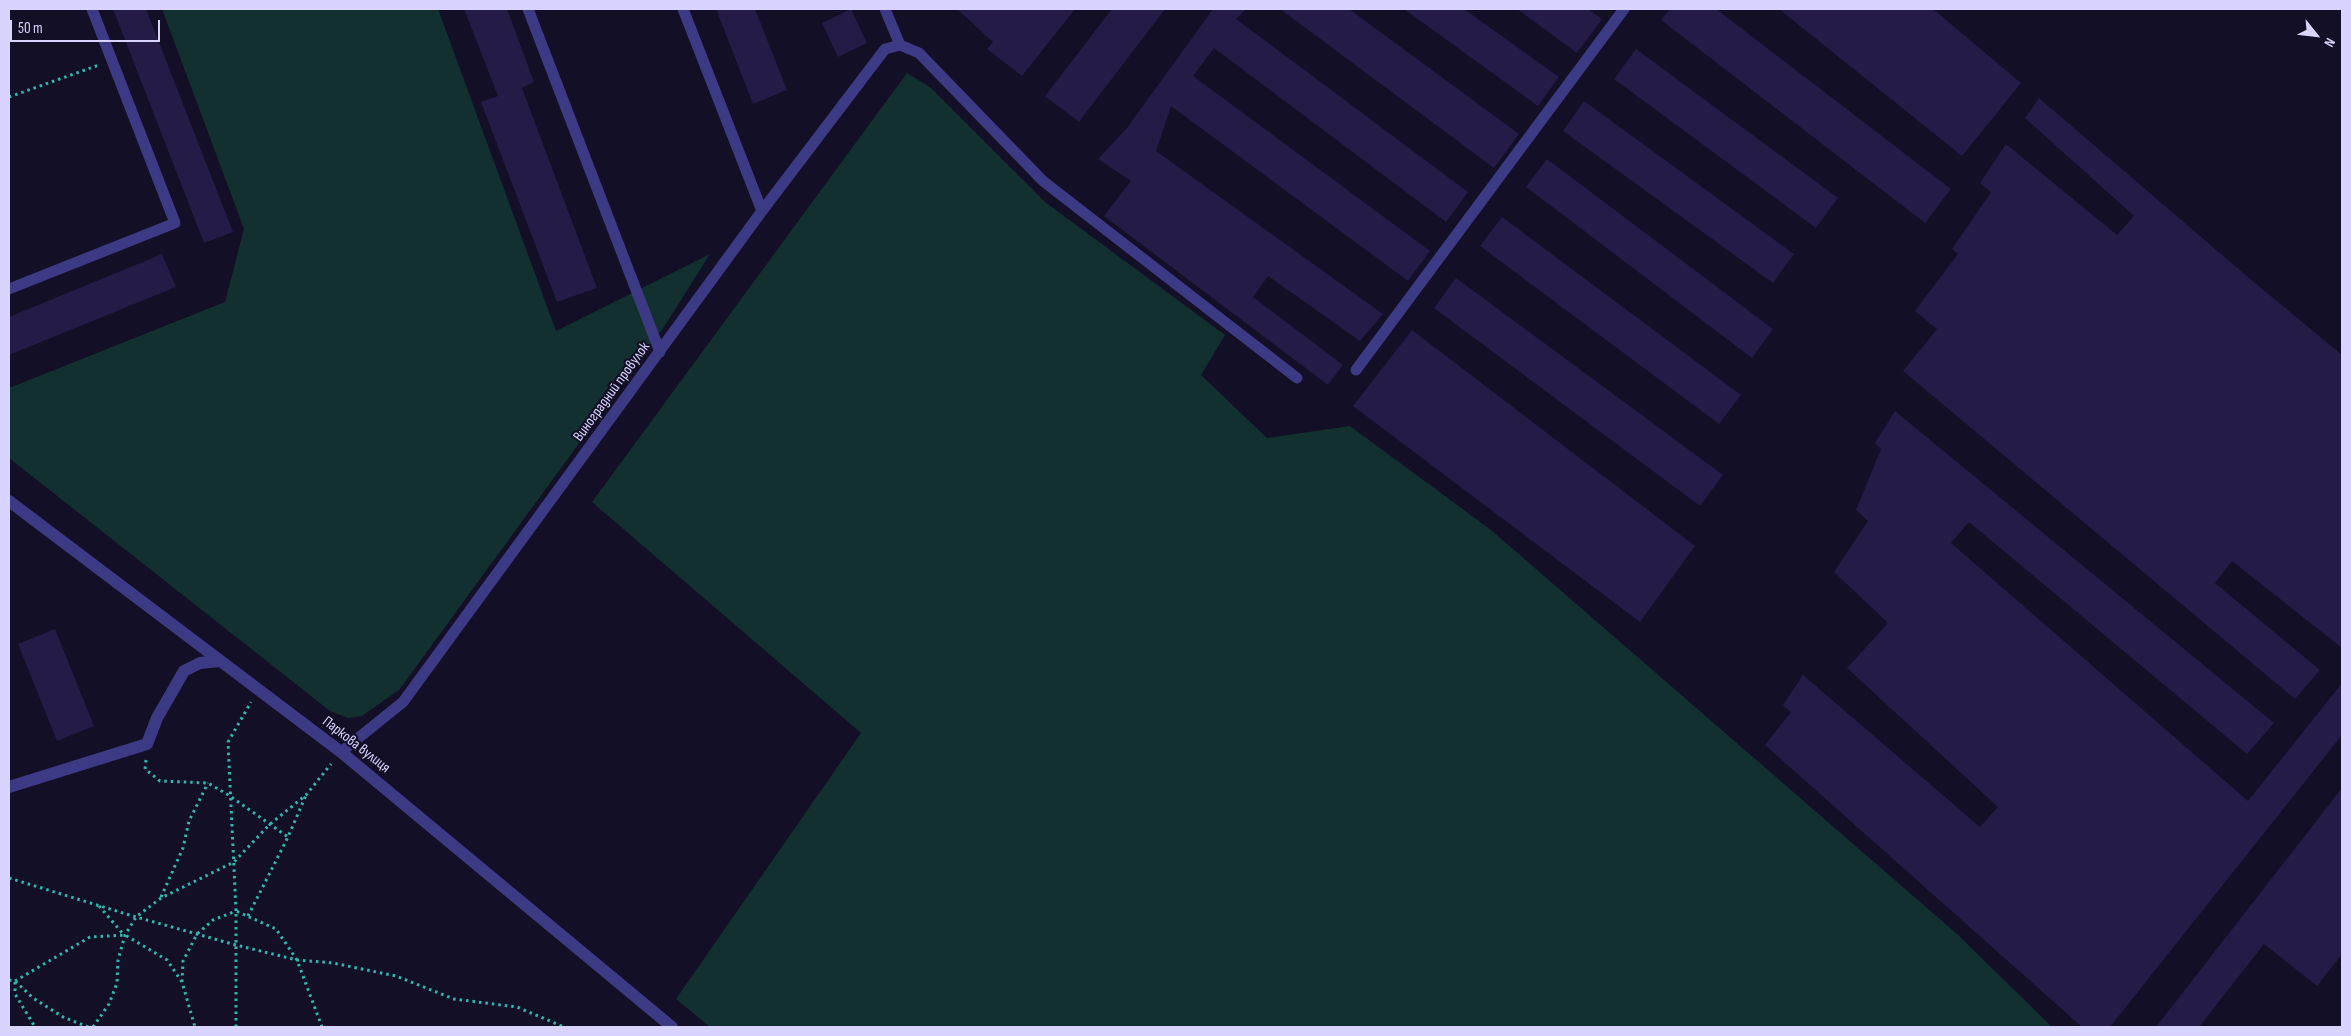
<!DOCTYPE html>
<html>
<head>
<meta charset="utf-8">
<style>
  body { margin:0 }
  #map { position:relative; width:2351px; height:1036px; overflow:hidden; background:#130f26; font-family:"Sofia Sans Condensed",sans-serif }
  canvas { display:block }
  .frame { position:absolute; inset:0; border:10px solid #d9d4ff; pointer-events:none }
  .north { position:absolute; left:2291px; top:10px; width:50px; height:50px; -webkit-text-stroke:4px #130f26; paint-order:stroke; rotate:119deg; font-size:14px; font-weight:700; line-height:20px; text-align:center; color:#d9d4ff }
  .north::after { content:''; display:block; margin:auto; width:18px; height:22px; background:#d9d4ff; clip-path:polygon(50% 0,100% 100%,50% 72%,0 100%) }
  .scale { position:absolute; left:10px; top:20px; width:150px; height:22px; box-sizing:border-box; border:2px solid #d9d4ff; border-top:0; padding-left:6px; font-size:15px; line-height:18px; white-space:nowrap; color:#d9d4ff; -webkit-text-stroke:4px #130f26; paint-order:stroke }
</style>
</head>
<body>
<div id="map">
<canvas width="2351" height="1036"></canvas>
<div class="frame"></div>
<div class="north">N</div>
<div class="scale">50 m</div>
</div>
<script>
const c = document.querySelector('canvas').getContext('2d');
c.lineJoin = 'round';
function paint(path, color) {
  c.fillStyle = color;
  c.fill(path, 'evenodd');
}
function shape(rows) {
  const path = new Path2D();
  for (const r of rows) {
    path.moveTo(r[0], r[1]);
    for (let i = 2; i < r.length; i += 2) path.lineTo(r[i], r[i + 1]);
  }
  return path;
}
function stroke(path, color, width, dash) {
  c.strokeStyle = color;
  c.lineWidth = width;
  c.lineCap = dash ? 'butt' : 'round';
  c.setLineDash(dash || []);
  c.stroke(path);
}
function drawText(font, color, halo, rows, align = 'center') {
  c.font = font + ' "Sofia Sans Condensed",sans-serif';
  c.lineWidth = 4.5;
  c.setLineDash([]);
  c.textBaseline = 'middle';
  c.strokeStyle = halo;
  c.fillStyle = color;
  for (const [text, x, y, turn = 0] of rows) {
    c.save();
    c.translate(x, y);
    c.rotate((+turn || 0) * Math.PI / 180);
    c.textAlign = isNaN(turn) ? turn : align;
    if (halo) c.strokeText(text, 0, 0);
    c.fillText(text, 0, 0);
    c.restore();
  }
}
paint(shape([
  [162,9,438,9,556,331,710,254,664,327,399,690,362,716,348,718,330,711,9,458,9,388,225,302,244,229],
  [907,73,931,88,1045,202,1225,335,1201,375,1267,438,1350,426,1491,530,1957,934,2052,1027,710,1027,676,999,861,733,592,502]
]), '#12302f');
paint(shape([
  [113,9,146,9,233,232,204,243],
  [464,9,507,9,534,82,522,88,597,288,557,302,481,102,498,96],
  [716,9,755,9,787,90,753,104],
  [851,9,867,43,838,57,822,23],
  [957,9,1075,9,1022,76,987,49,993,42],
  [1112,9,1165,9,1079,122,1045,96],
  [1213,9,1246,9,1236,19,1468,192,1446,222,1214,48,1193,76,1430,251,1408,281,1171,106,1156,151,1383,314,1360,341,1268,276,1253,297,1343,365,1328,385,1104,216,1131,181,1098,159,1127,128],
  [1280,9,1349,9,1519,134,1494,168],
  [1404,9,1464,9,1559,77,1538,106],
  [1517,9,1588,9,1602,19,1577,53],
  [1670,9,1716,9,1951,189,1925,223,1661,20],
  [1779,9,1933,9,2021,83,1962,156],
  [1636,49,1838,198,1816,228,1614,79],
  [2039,98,2249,278,2342,355,2342,648,2232,561,2215,583,2320,670,2295,699,1903,371,1937,329,1915,311,1958,254,1952,249,1991,192,1980,183,2006,144,2117,235,2134,216,2025,118],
  [1584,101,1794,254,1773,283,1563,131],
  [1547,159,1773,329,1752,358,1526,187],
  [1502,217,1741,395,1719,424,1480,246],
  [162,254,176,287,9,355,9,317],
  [1456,278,1723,475,1700,506,1434,308],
  [1412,330,1695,546,1640,622,1353,406],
  [1895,411,2274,723,2247,754,1969,522,1951,543,2248,801,2342,683,2342,735,2110,1027,2082,1027,1765,745,1791,712,1783,705,1803,675,1980,827,1998,807,1847,668,1888,623,1834,572,1868,521,1856,510,1881,449,1875,443],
  [55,629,94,726,57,741,18,644],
  [2342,788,2342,954,2317,986,2264,944,2199,1027,2156,1027]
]), '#241b47');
stroke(shape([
  [9,97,99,65],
  [146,760,145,769,160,781,208,783,230,796,288,837],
  [9,878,136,917,236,945,297,960,333,963,396,976,454,999,517,1007,564,1027],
  [161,897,183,848,189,821,208,783],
  [99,906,124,935],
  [248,916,288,837,306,795],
  [9,980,15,981,33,998,63,1017,88,1027],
  [15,981,90,937,125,935,167,960,182,982,195,1027],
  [15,982,15,994,35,1027],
  [182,982,183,961,197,934,213,920,236,911,228,742,251,702],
  [93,1027,109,1004,117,983,118,960,125,935,136,917,161,898,234,862,269,825,306,795,331,764],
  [236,1027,236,911,276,929,297,960,322,1027]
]), '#2fb8b0', 3, [2.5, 4]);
stroke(shape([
  [528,9,660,352],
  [683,9,762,211],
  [885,9,900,45,919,53,1043,181,1297,378],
  [9,289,175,223,92,9],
  [1356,370,1624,9],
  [341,752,403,702,762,211,885,49,900,45]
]), '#3d3a85', 11);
stroke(shape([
  [9,501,341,752,672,1027],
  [9,787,147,744,157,718,184,671,200,663,219,661]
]), '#3d3a85', 12);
drawText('15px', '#d9d4ff', '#130f26', [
  ["Виноградний провулок",612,392,-54],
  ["Паркова вулиця",356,745,38]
]);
</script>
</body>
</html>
